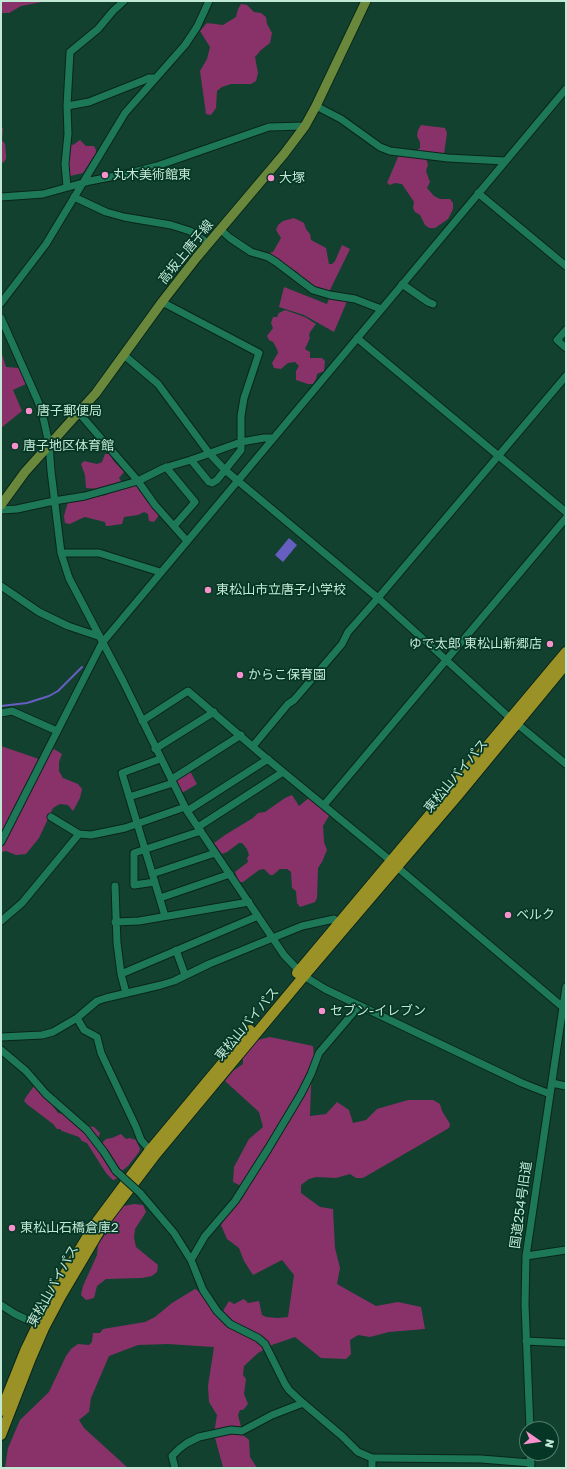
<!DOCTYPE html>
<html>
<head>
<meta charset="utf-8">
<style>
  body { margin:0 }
  #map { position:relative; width:567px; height:1469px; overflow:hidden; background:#13412f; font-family:"Golos Text",sans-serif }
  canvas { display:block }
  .frame { position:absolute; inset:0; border:2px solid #c1e9d6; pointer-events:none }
  .north { position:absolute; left:519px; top:1421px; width:40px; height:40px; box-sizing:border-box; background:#063625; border:1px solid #517e6c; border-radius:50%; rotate:103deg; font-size:11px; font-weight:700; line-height:16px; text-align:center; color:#c1e9d6 }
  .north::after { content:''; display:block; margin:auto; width:14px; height:18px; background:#f790cd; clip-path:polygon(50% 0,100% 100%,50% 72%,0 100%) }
</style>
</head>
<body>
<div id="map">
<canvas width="567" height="1469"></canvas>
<div class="frame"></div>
<div class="north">N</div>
</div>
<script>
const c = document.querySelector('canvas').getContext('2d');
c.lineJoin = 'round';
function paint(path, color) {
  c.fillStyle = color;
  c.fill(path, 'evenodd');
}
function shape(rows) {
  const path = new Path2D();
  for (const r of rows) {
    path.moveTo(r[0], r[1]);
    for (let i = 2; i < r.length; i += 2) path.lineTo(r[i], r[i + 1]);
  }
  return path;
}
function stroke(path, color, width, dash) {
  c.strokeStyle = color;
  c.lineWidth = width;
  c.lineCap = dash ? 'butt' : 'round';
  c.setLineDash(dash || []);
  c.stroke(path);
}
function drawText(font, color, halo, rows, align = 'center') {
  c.font = font + ' "Golos Text","Noto Sans JP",sans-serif';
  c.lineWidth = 3.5;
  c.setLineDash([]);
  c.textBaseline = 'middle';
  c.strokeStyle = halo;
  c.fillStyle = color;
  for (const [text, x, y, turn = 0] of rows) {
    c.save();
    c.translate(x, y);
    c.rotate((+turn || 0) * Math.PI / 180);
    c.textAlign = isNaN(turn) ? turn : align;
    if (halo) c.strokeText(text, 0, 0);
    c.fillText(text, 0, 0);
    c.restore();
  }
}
paint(shape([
  [1,1,47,1,21,6,9,13,3,13,1,12],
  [241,4,247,5,254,12,261,13,266,17,267,24,272,33,270,43,261,50,255,57,258,73,256,81,251,84,231,84,222,87,217,91,216,108,211,115,206,114,200,71,207,59,210,47,200,31,207,23,223,25,231,20,236,17,238,9],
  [421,125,445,128,447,133,444,154,426,158,428,165,426,171,430,182,427,188,434,196,440,199,450,199,453,203,453,209,448,219,435,228,429,228,425,225,420,215,415,212,413,208,414,202,402,184,395,183,390,185,387,183,398,157,401,155,415,152,420,148,420,142,417,136,418,130],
  [1,126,3,129,2,140,5,144,6,155,6,159,4,162,1,163],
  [80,140,86,146,94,146,96,150,96,153,83,173,70,176,68,176,69,144,73,145],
  [294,218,304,223,306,229,310,234,311,240,326,248,329,264,332,264,335,261,342,245,350,249,329,292,314,289,297,272,269,256,269,253,273,252,281,238,276,230,278,225,283,221],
  [284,287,327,304,330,296,348,299,334,332,304,315,279,307],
  [285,310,305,317,316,324,310,332,309,336,310,338,305,349,310,352,310,358,322,358,325,361,324,371,317,374,316,379,313,384,308,384,296,380,296,371,299,366,295,362,288,363,281,369,274,368,272,363,278,353,277,349,273,342,269,340,267,336,273,328,271,323,273,317,277,317,279,313],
  [1,351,6,367,19,368,26,384,13,390,22,411,1,428],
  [105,454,110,454,113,460,124,472,119,478,125,487,135,484,146,500,160,514,154,522,149,521,148,514,144,512,138,515,124,517,122,524,108,526,106,526,105,522,85,517,80,519,70,524,65,523,64,516,68,502,106,495,108,493,108,486,99,489,86,488,85,475,81,464,84,461,97,464,102,462],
  [1,746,36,758,45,763,50,752,54,749,62,754,59,762,59,771,63,778,78,784,82,789,80,798,73,811,68,805,60,804,53,808,39,838,26,854,16,855,6,851,1,852],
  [190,771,197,784,182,793,176,780],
  [292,795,299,806,309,798,312,798,330,814,323,826,324,842,327,850,322,862,318,868,317,898,315,902,300,907,297,903,296,891,292,888,291,872,287,869,280,869,273,875,270,875,264,869,259,870,243,882,239,882,235,872,248,862,247,858,249,855,247,849,242,843,239,843,227,852,222,854,214,843,225,835,253,818,258,813,265,812,285,798],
  [270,1037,313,1046,314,1056,311,1086,310,1116,326,1114,337,1102,349,1110,353,1123,366,1120,377,1109,408,1100,433,1100,440,1104,442,1111,450,1124,449,1128,363,1178,356,1178,350,1174,336,1178,316,1177,309,1179,301,1185,301,1193,320,1207,333,1209,335,1248,340,1268,337,1284,376,1306,398,1302,421,1307,425,1329,389,1332,370,1337,358,1335,350,1340,351,1354,346,1359,321,1358,295,1337,272,1345,258,1353,244,1366,243,1375,246,1379,244,1394,248,1404,243,1410,240,1410,238,1415,243,1435,249,1440,250,1457,257,1468,223,1467,214,1434,217,1415,209,1402,208,1386,214,1347,168,1344,138,1345,109,1356,91,1398,89,1412,79,1420,84,1428,128,1468,5,1468,8,1448,20,1420,49,1392,66,1356,71,1349,78,1344,89,1345,92,1342,93,1333,100,1333,103,1329,145,1322,155,1317,172,1303,195,1289,202,1293,220,1316,229,1301,234,1304,244,1299,248,1303,259,1301,262,1315,266,1317,278,1318,288,1317,294,1275,282,1260,253,1275,244,1261,239,1248,227,1239,221,1225,230,1211,241,1200,248,1189,233,1182,234,1167,249,1139,263,1127,259,1112,225,1081,233,1071,243,1064,243,1057,258,1040],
  [34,1086,39,1088,40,1093,50,1102,58,1113,66,1114,87,1126,94,1127,100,1133,96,1144,101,1156,110,1165,117,1178,116,1179,113,1180,106,1173,87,1143,82,1141,79,1137,62,1131,60,1129,57,1129,53,1124,28,1105,24,1101,26,1097],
  [121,1134,126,1139,130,1138,136,1140,140,1149,139,1152,128,1166,123,1170,119,1171,102,1143,106,1139,112,1138],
  [134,1204,143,1205,146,1212,135,1229,134,1238,136,1247,158,1265,157,1272,152,1276,142,1278,106,1279,97,1286,94,1298,86,1300,81,1295,83,1286,97,1255,98,1245,111,1225,112,1216,119,1207]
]), '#89326a');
paint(shape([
  [289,538,297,545,283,562,275,555]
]), '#675ec1');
stroke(shape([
  [1,706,27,703,49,696,58,691,82,667]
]), '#675ec1', 2);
const minor = shape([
  [67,106,70,52,98,29,113,11,124,1],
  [316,106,341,119,380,147,390,151,448,158,505,161],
  [67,187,65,164,68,134,67,106,89,102,142,81,149,78,155,78],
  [478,193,566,266],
  [1,197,43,194,90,181,130,173,157,166,269,127,305,126],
  [74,197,106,212,124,217,171,225,190,231,209,244],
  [221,230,230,238,251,252,268,257,276,262,313,290,330,295,355,299,381,309],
  [402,284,428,302,433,304],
  [162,302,259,353,244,398,241,416,241,450,217,480,212,483,209,482,191,460],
  [1,303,46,244,125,113,185,45,197,27,209,1],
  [1,318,37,399,42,412,49,444,51,471,61,553,69,578,123,681,187,811,284,955,304,976,325,989,522,1083,550,1094],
  [566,330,557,340,566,348],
  [357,338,566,512],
  [124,355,158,384,209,453,225,470,378,598,510,718,566,764],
  [79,413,138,481,155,505,187,541],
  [166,467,195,502,174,526],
  [1,510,17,509,54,501,85,496,138,481,164,468,191,460,241,442,264,438,273,438],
  [61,553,99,553,160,572],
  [1,586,39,612,68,626,98,636],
  [1,713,12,711,57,731],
  [142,721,188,691,260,753,391,861],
  [253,746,288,704,294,700,342,644,348,632,378,598,566,376],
  [155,749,214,712],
  [160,759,122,773,165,916],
  [172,779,241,735],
  [129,797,173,783],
  [324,805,566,518],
  [187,811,268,759],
  [51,817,79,834,91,835,125,828,185,807],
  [198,827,283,772],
  [1,842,102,643,566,89],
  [397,867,565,1009],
  [152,874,215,853],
  [155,882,134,885,134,853,201,831],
  [115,886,117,943,121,974,126,993],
  [160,898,230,874],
  [1,921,22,903,79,834],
  [115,922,139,921,249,902],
  [176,950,185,975],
  [121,974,258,916],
  [77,1018,84,1030,97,1037,101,1053,136,1127,141,1140,150,1150],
  [1,1037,42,1035,53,1032,77,1018,97,1001,106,998,161,985,174,981,209,964,302,926,334,919,338,924],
  [1,1050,26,1071,46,1094,87,1130,104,1152,116,1171],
  [552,1083,566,1086],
  [140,1193,174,1233,191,1260,203,1290,217,1311,230,1324,258,1338,265,1344,285,1384,289,1390,303,1403,342,1436,358,1452,372,1458],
  [526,1256,566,1250],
  [191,1260,205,1236,235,1201,268,1149,301,1094,311,1074,319,1053,359,1006],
  [1,1305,15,1314,38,1325],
  [526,1341,566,1343],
  [530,1429,525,1304,526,1256,566,987],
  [530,1453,531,1468],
  [175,1468,172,1456,179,1449,187,1443,199,1437,231,1430,242,1431,272,1415,303,1403],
  [372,1468,372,1458,378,1458,481,1459,531,1463]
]);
const major = shape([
  [1,505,25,472,96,393,162,302,197,257,284,154,305,126,316,106,366,1]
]);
const highway = shape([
  [297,973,566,652],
  [1,1411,25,1351,53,1293,95,1224,150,1150,250,1030],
  [1,1435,31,1358,44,1328,61,1296,106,1220,156,1154,304,976,459,794,566,664]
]);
stroke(minor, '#09251a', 9);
stroke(major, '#09251a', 11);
stroke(highway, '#09251a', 12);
stroke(minor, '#1d7858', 7);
stroke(major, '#69883b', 9);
stroke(highway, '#9b9227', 10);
const minorBridge = shape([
  [116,1171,140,1193]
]);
stroke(minorBridge, '#09251a', 9, []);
stroke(minorBridge, '#1d7858', 7);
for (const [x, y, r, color] of [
  [105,175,4,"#f790cd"],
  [271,178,4,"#f790cd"],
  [29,411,4,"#f790cd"],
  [15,446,4,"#f790cd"],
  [208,590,4,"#f790cd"],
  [550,644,4,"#f790cd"],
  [240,675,4,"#f790cd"],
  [508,915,4,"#f790cd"],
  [322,1011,4,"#f790cd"],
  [12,1228,4,"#f790cd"]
]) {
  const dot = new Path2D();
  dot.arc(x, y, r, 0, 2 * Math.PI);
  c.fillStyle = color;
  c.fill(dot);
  stroke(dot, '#063625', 1.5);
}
drawText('13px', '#c1e9d6', '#063625', [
  ["丸木美術館東",113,175],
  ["大塚",279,178],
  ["唐子郵便局",37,411],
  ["唐子地区体育館",23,446],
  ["東松山市立唐子小学校",216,590],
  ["ゆで太郎 東松山新郷店",542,644,"right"],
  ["からこ保育園",248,675],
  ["ベルク",516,915],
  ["セブン-イレブン",330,1011],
  ["東松山石橋倉庫2",20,1228]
], 'left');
drawText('13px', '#c1e9d6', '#063625', [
  ["高坂上唐子線",186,252,-51],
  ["東松山バイパス",456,776,-50],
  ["東松山バイパス",247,1024,-50],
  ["国道254号旧道",521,1205,-82],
  ["東松山バイパス",53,1286,-61]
]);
</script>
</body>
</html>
